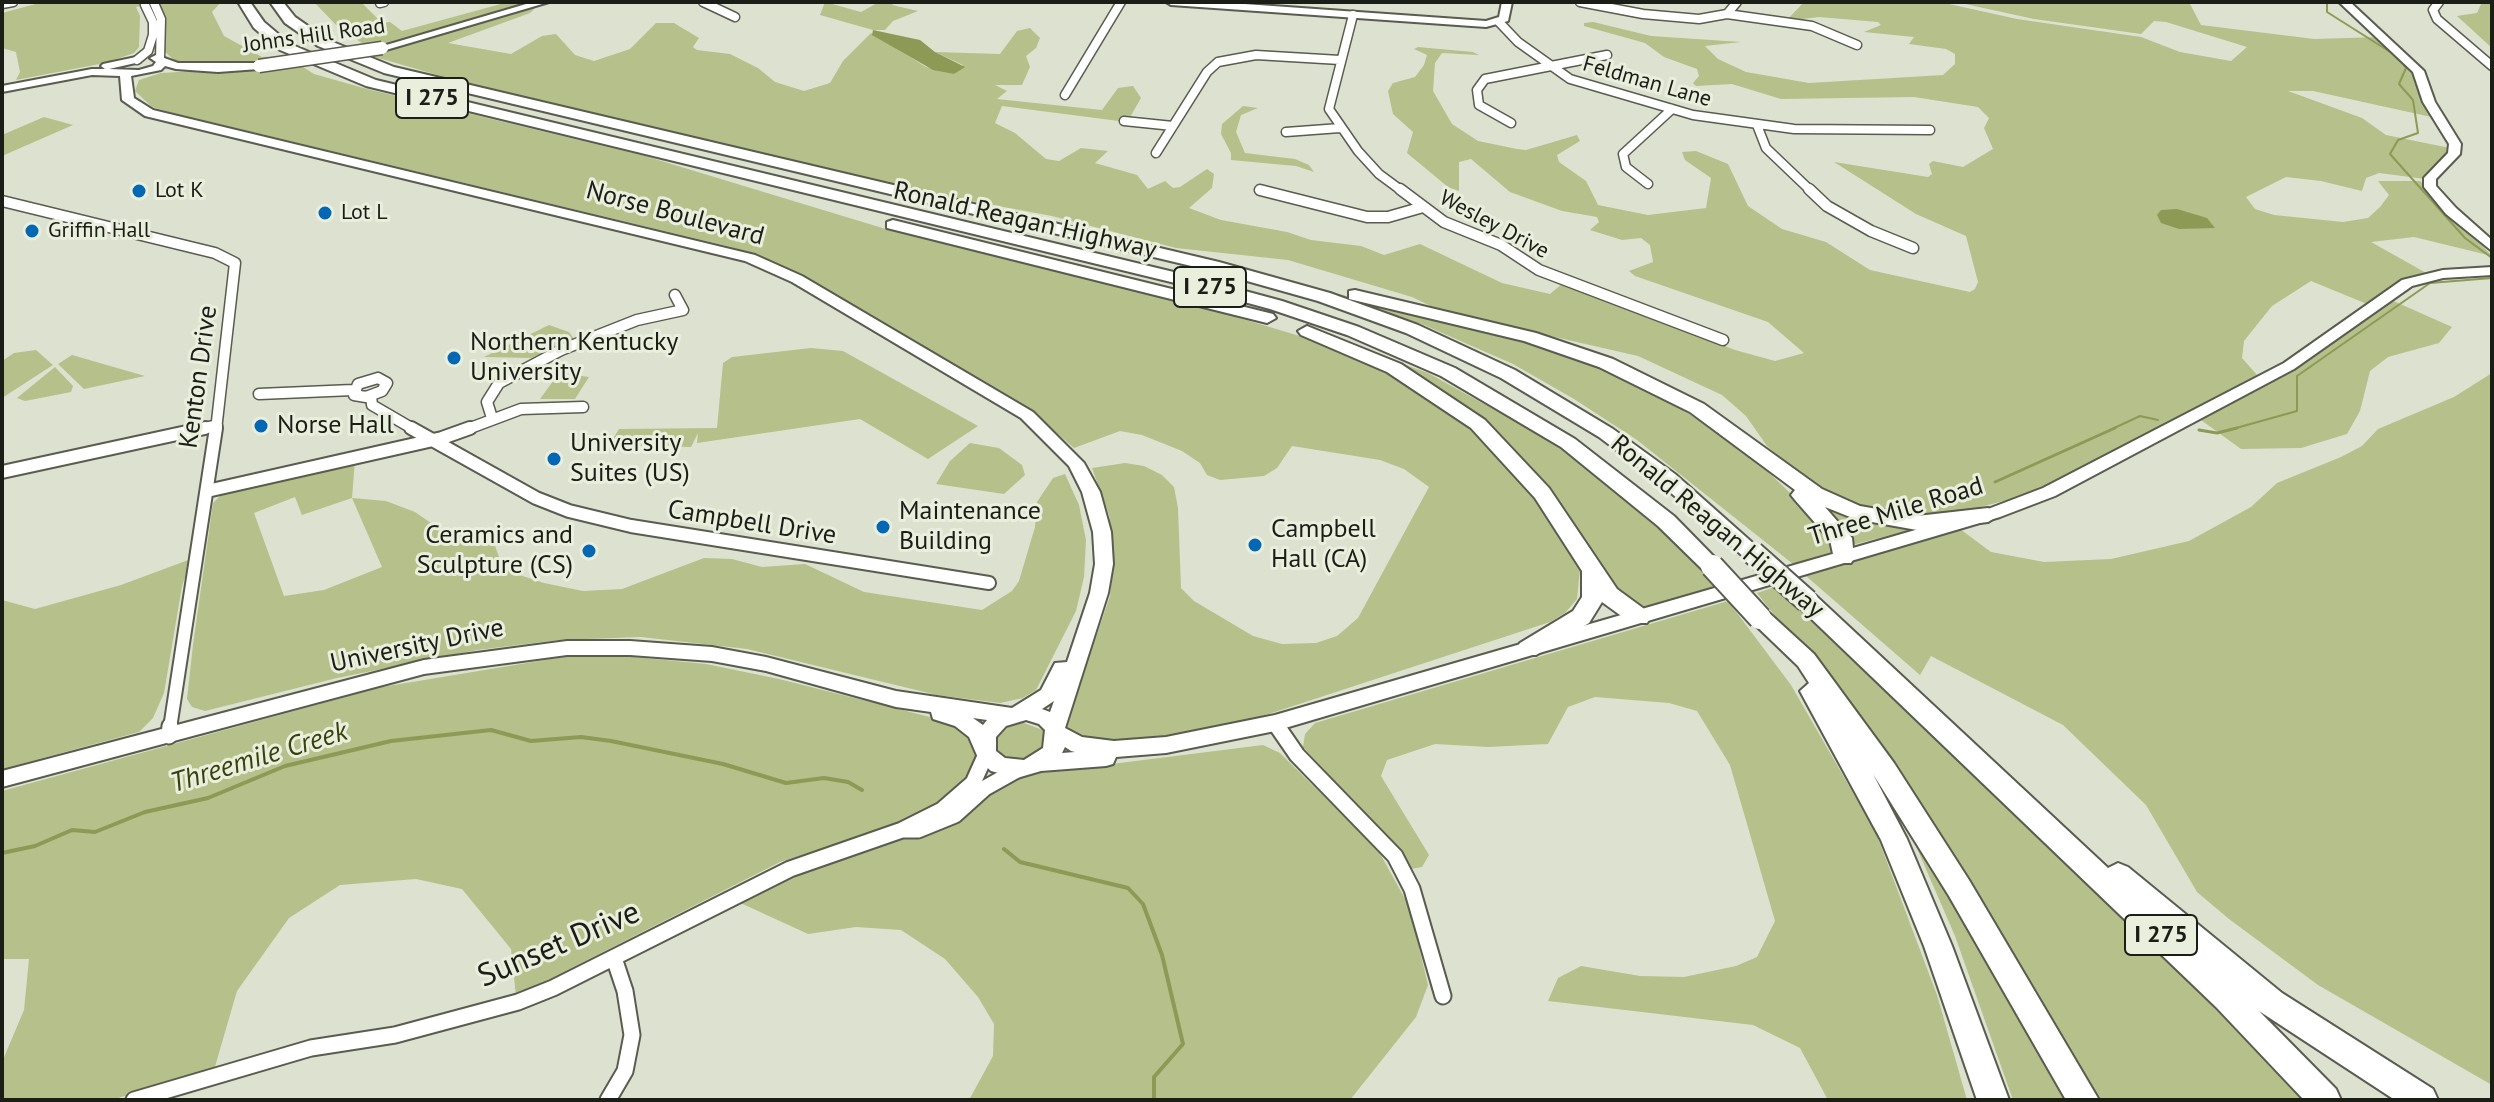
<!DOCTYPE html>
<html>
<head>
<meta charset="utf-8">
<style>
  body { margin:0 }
  #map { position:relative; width:2494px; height:1102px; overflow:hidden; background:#dde1d0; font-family:"PT Sans",sans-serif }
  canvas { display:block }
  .frame { position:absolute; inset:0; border:4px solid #1b1d17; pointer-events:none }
</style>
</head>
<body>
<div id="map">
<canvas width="2494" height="1102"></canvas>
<div class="frame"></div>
</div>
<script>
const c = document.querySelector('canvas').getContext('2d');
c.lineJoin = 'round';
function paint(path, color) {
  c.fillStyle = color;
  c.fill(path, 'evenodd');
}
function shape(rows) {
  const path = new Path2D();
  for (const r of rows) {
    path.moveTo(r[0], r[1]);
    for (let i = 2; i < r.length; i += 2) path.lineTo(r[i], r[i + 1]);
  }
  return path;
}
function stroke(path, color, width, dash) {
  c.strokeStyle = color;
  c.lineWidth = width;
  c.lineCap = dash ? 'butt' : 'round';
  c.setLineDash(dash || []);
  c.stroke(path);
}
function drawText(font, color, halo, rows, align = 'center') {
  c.font = font + ' "PT Sans",sans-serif';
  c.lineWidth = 6;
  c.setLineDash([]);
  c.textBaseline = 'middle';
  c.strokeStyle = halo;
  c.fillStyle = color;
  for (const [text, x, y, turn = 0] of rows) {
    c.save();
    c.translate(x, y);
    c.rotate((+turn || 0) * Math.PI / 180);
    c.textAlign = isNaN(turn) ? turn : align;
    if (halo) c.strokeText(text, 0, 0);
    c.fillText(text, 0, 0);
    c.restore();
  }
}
paint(shape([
  [43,2,221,2,212,12,224,36,262,57,285,56,291,60,248,64,175,61,163,50,164,14,157,2,136,7,140,16,139,47,134,53,105,63,16,80,20,72,16,52,2,48,2,13],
  [314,2,361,2,382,23,390,22,402,31,508,2,532,2,370,48,340,29],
  [825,2,861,12,879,2,895,2,892,5,918,11,893,21,885,30,873,30,820,15],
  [1804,2,1940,2,2017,19,2141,37,2180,52,2231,61,2247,47,2166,22,2154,21,2141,34,2034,19,1956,2,2189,2,2201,25,2314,39,2380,37,2414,70,2436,118,2313,91,2288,91,2362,118,2386,135,2450,148,2445,157,2425,179,2379,173,2366,178,2362,191,2321,181,2286,177,2246,197,2255,209,2274,215,2343,222,2368,218,2380,207,2389,195,2378,181,2420,181,2492,256,2414,237,2371,242,2428,274,2395,284,2367,304,2311,281,2272,306,2244,341,2242,358,2257,375,2053,482,2015,498,1965,511,1898,518,1878,513,1813,487,1767,446,1746,416,1722,395,1638,356,1441,311,1412,297,1288,260,1176,248,1052,216,939,195,458,81,365,54,536,7,530,13,448,43,511,54,542,36,556,34,575,55,594,61,630,49,656,23,674,23,699,38,693,47,697,50,730,54,758,68,775,82,804,91,830,83,843,61,871,33,926,67,954,74,963,65,935,52,1000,54,1017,31,1030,28,1040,38,1036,48,1026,56,1030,67,1022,85,995,85,1007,91,997,99,1102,110,1118,88,1133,86,1141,98,1129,119,1119,121,1002,106,995,123,1015,133,1046,159,1059,161,1081,148,1108,151,1095,163,1137,175,1148,189,1165,181,1173,188,1180,187,1207,169,1214,174,1212,188,1189,208,1221,220,1287,232,1311,240,1361,246,1384,255,1420,244,1502,283,1550,294,1563,283,1735,350,1775,361,1804,353,1768,322,1635,276,1629,271,1653,262,1650,245,1641,238,1622,240,1590,230,1599,222,1597,217,1562,211,1510,192,1471,159,1459,162,1459,191,1448,187,1407,153,1413,132,1393,114,1388,91,1393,83,1415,77,1424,65,1427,55,1414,49,1418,47,1473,52,1479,55,1442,53,1435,63,1433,91,1452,124,1478,141,1517,149,1526,150,1577,135,1580,141,1557,155,1559,162,1586,181,1598,205,1648,215,1706,208,1711,178,1685,160,1682,152,1696,151,1728,164,1748,206,1782,229,1826,242,1870,270,1970,292,1975,289,1978,282,1966,236,1916,214,1834,162,1928,177,1932,174,1929,164,1933,161,1963,167,1993,149,1984,128,1989,118,1978,107,1914,97,1781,99,1732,84,1696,86,1693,83,1699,76,1697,69,1664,57,1645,43,1584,26,1584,23,1593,22,1651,36,1741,42,1705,46,1718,59,1746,72,1809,83,1943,75,1955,64,1955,54,1946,49,1909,44,1914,37,1864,32,1881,25,1878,22,1819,17,1786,21],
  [2482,2,2492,2,2492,48,2457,16,2477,13],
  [300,65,314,74,367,89,645,156,889,230,1203,307,1313,340,1370,364,1438,404,1494,449,1558,527,1580,569,1577,599,1565,613,1550,622,1229,727,1183,738,1124,743,1071,736,1063,723,1076,675,1097,634,1110,596,1114,557,1109,515,1092,468,1125,463,1144,466,1162,475,1174,487,1178,508,1181,588,1194,601,1253,636,1282,644,1316,643,1337,636,1358,618,1429,487,1404,469,1380,460,1292,446,1277,468,1264,476,1220,480,1207,475,1200,463,1182,451,1142,435,1120,431,1074,448,1023,404,808,278,762,257,731,247,169,112,152,107,135,91,139,80,161,73],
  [1243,106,1258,108,1241,115,1236,132,1245,153,1295,159,1309,165,1314,172,1296,166,1231,160,1231,153,1221,134,1222,124],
  [44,117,73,125,2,156,2,135],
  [1327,291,1563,351,1644,385,1745,450,1830,531,1834,551,1793,564,1637,440,1574,399,1513,364,1424,325],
  [2389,299,2452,327,2439,343,2388,357,2370,371,2360,411,2347,434,2301,448,2241,449,2201,420,2280,378],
  [549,325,569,332,574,339,531,358,484,357],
  [811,348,843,351,978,426,928,459,860,419,697,443,698,433,691,447,609,445,619,429,717,428,723,363,732,357],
  [36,350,53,365,2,398,2,361,14,353],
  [1366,351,1428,373,1538,434,1614,485,1680,546,1715,586,1636,609,1614,592,1524,463],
  [72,355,145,376,84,389,58,364],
  [55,367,73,386,71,392,25,401,17,398],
  [559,373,589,377,575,399,540,399],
  [2492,373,2492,1085,2318,985,2229,919,2197,892,2146,805,2063,725,1931,656,1920,675,1806,576,1960,529,1991,552,2044,562,2111,559,2189,541,2251,507,2277,483,2341,457,2362,446,2378,429,2454,397],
  [970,443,999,448,1022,465,1025,475,1004,494,936,484,950,461],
  [355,460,352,498,386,501,415,512,450,536,489,530,504,570,544,583,583,591,622,589,704,558,732,559,762,567,805,564,864,592,982,610,1012,591,1019,581,1035,527,1037,502,1053,478,1065,474,1079,505,1086,540,1084,577,1076,611,1036,690,1023,698,1000,703,937,695,747,649,641,637,559,640,477,650,337,678,205,711,192,707,187,699,193,645,213,503,221,495,235,488],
  [295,497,302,515,352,498,382,567,324,590,284,596,254,513],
  [1807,492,1914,529,1852,545],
  [191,559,182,586,164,693,153,718,139,732,2,769,2,600,35,609,121,585],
  [1775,587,2222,1012,2305,1100,2092,1100,1885,755,1757,593],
  [1728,601,1791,685,1876,833,1937,995,1967,1100,1828,1100,1800,1048,1753,1025,1548,1001,1558,978,1581,966,1640,976,1684,977,1736,966,1757,957,1775,921,1730,765,1697,711,1669,703,1595,697,1568,707,1548,744,1488,747,1435,744,1387,760,1381,776,1429,855,1422,867,1411,869,1394,845,1303,747,1305,734,1315,723],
  [563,657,634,657,706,664,779,679,954,723,974,738,977,755,969,773,944,803,895,825,780,862,516,996,511,949,462,889,416,879,340,885,289,918,237,991,214,1070,111,1100,2,1100,2,1062,24,1010,29,959,2,959,2,791,382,687],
  [1021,722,1043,730,1046,736,1043,749,1024,761,1008,760,997,752,996,739,1005,728],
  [1263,745,1280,753,1378,850,1409,906,1428,985,1416,1017,1350,1100,969,1100,993,1056,994,1024,978,997,945,959,901,930,856,927,808,934,734,900,785,876,865,848,932,830,973,808,1002,785,1024,775],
  [1900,809,2067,1100,2013,1100,1955,936]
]), '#b5c08a');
paint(shape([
  [873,30,920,40,935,52,965,67,954,74,933,70,872,35],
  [2177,209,2207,218,2215,228,2179,229,2161,223,2157,215,2161,210]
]), '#8d9a56');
stroke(shape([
  [2327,2,2327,12,2395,55],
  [2401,59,2406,68,2399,84,2413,100,2418,133,2398,140,2390,154,2465,238,2492,258],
  [2110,430,2140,416,2158,420],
  [2229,430,2297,411,2297,376,2430,283,2492,278]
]), '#8d9a56', 2);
stroke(shape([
  [2199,430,2217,433,2237,428],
  [1995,482,2115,428]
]), '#8d9a56', 3);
stroke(shape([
  [1004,849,1020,862,1128,888,1143,904,1162,955,1183,1044,1154,1077,1154,1100],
  [2,853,35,846,72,830,95,832,145,812,208,798,285,766,391,741,491,730,531,741,581,737,611,741,723,764,786,783,824,778,848,782,862,790]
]), '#8d9a56', 4);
const streetFar3 = shape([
  [703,2,735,17],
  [1580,2,1643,14,1699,19,1727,14,1737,2],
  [2439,2,2433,10,2437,19,2492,66],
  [154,3,161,19,160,59],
  [380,3,384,2],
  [2,4,13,2],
  [1727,14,1812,26,1857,45],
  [1353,15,1329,109,1358,151,1379,174,1402,191],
  [1499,22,1518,42,1570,79,1693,115,1794,129,1930,130],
  [137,60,148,51,153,35,153,22,145,5],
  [1065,95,1121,2],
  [1124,121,1173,126],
  [1511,123,1479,105,1477,90,1485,79,1607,55],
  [1757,125,1766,148,1811,191],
  [1286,132,1340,128],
  [1156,153,1207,72,1218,62,1256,55,1340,60],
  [1648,184,1626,167,1623,154,1672,109],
  [1260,190,1265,191]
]);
const streetFar2 = shape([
  [1400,189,1444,222,1501,245,1539,270,1723,340],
  [1809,189,1827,206,1871,231,1913,248],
  [1260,190,1367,217,1388,217,1423,207],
  [2,201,215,253,235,263,216,430],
  [378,378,387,383,382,391,366,397,354,395,358,384,378,378],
  [259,394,353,390],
  [371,396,372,405,415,430],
  [492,418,487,402,499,383,561,350,637,320,683,310,675,295],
  [196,430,217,425],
  [465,430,521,409,583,407]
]);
const streetFar1 = shape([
  [411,428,536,498,569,511,631,526,989,583],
  [2,472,205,428],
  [207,491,442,438,470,428],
  [1275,723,1279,728],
  [170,728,216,428]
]);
const street = shape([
  [1277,726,1297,755,1395,856,1412,889,1443,996],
  [169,736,170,726],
  [905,830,918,830,955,815,985,788,1017,770],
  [134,1100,311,1048,395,1035,518,1002,553,988,790,869,902,830,942,810,973,783,986,754],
  [608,1100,625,1071,632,1035,625,991,614,958]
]);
const secondary = shape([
  [533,2,549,2,386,50,376,48,533,2],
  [1166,2,1216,2,1486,21,1499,17,1502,2,1512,2,1508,21,1486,27,1171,5,1166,2],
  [2339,2,2350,2,2424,71,2435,102,2461,144,2460,154,2436,179,2436,186,2456,208,2492,240,2492,251,2446,214,2424,187,2424,178,2448,153,2449,144,2423,102,2413,72,2339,2],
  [156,55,178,63,259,63,265,66,259,69,218,72,176,69,165,66,161,70,131,76,134,98,153,110,755,255,802,276,1033,412,1084,463,1100,492,1111,532,1113,564,1108,593,1065,728,1082,737,1114,741,1166,737,1275,715,1988,509,2043,488,2284,363,2402,280,2443,270,2492,267,2492,275,2443,278,2412,286,2294,369,2055,496,2000,517,1275,731,1166,753,1116,757,1113,764,1106,766,1041,771,1017,778,991,771,979,760,969,737,955,726,933,719,931,712,896,707,766,671,712,661,630,655,567,655,424,674,2,787,2,771,424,660,567,641,630,641,712,647,766,657,896,691,1012,708,1041,690,1055,663,1067,662,1090,593,1095,564,1093,532,1082,492,1069,466,1021,418,792,282,745,261,145,116,122,100,120,76,92,75,2,92,2,86,92,69,105,69,101,66,103,64,136,57,140,58,140,62,109,69,139,70,153,66,156,62,150,58,156,55],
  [1054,701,1050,712,1042,709,1054,701],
  [973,718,987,720,983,725,973,718],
  [1026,720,1039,724,1045,730,1043,748,1024,760,1005,758,996,751,996,737,1006,726,1026,720],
  [1065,747,1071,751,1075,752,1062,753,1065,747]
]);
const highway = shape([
  [238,2,250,2,264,22,290,44,376,80,1182,274,1282,301,1359,327,1455,368,1575,439,1674,516,1723,566,1712,574,1704,571,1658,526,1561,447,1441,376,1347,335,1270,309,1171,282,366,86,280,50,254,28,238,2],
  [270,2,283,2,295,17,328,40,394,67,1219,262,1330,293,1418,325,1515,370,1613,429,1675,474,1764,553,1761,558,1745,558,1661,484,1599,437,1501,378,1406,333,1318,301,1208,270,384,73,318,46,285,23,270,2],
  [893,220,1273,314,1276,318,1267,323,887,228,887,222,893,220],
  [1355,290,1536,333,1613,359,1704,404,1822,489,1860,506,1917,516,1988,508,1999,515,1988,522,1917,530,1855,519,1825,507,1852,538,1854,558,1851,563,1835,563,1830,540,1795,500,1791,495,1795,490,1690,412,1599,367,1524,341,1349,299,1349,291,1355,290],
  [1307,326,1401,364,1485,420,1549,488,1617,589,1647,611,1651,617,1647,623,1631,623,1602,602,1589,623,1536,655,1520,655,1516,649,1520,643,1573,611,1582,597,1582,571,1535,498,1471,428,1387,372,1301,335,1298,331,1307,326],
  [1807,593,1815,595,2108,868,2118,863,2128,867,2282,993,2433,1089,2438,1100,2395,1100,2259,1011,2336,1089,2341,1100,2304,1100,2216,1007,1799,607,1796,601,1807,593],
  [1760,610,1768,612,1814,654,1894,763,1969,880,2099,1100,2066,1100,1949,896,1873,774,1907,839,1952,946,2009,1100,1977,1100,1924,946,1881,840,1800,691,1809,683,1798,666,1748,618,1752,612,1760,610]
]);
stroke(streetFar3, '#595c4e', 11);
stroke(streetFar2, '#595c4e', 13);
stroke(streetFar1, '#595c4e', 16);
stroke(street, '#595c4e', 19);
stroke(secondary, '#595c4e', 4);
stroke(highway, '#595c4e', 4);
stroke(streetFar3, '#fff', 8);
stroke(streetFar2, '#fff', 10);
stroke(streetFar1, '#fff', 12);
stroke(street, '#fff', 15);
paint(secondary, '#fff');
paint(highway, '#fff');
const secondaryBridge = shape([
  [259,66,382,48]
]);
const highwayBridge = shape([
  [1753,553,1807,601],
  [1712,566,1760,618]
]);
stroke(secondaryBridge, '#595c4e', 15, []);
stroke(highwayBridge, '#595c4e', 26, []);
stroke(secondaryBridge, '#fff', 12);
stroke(highwayBridge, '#fff', 22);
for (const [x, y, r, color] of [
  [139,191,8,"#0368b4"],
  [325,213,8,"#0368b4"],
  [32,231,8,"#0368b4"],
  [454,358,8,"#0368b4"],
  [261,426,8,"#0368b4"],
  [554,459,8,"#0368b4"],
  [883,527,8,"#0368b4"],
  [1255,545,8,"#0368b4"],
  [589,551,8,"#0368b4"]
]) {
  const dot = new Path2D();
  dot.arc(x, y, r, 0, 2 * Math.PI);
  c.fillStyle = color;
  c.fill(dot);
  stroke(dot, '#eaeedd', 3);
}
drawText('22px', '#1b1d17', '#eaeedd', [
  ["Johns Hill Road",314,36,-8],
  ["Feldman Lane",1647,82,16],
  ["Wesley Drive",1494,225,28]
]);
drawText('22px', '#1b1d17', '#eaeedd', [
  ["Lot K",155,191],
  ["Lot L",341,213],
  ["Griffin Hall",48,231]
], 'left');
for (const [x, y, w] of [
  [432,98,72],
  [1210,287,72],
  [2161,935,72]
]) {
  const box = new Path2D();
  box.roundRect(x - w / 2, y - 20, w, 40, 6);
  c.fillStyle = '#eaeedd';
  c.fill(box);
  stroke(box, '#1b1d17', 2);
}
drawText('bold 24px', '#1b1d17', null, [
  ["I 275",432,98],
  ["I 275",1210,287],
  ["I 275",2161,935]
]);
drawText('26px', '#1b1d17', '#eaeedd', [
  ["Norse Boulevard",675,214,15],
  ["Ronald Reagan Highway",1025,221,13],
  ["Kenton Drive",199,377,-82],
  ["Three Mile Road",1896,512,-17],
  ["Campbell Drive",752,523,9],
  ["Ronald Reagan Highway",1717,527,40],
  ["University Drive",417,646,-12]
]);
drawText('26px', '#1b1d17', '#eaeedd', [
  ["Northern Kentucky",470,343],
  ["University",470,373],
  ["Norse Hall",277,426],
  ["University",570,444],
  ["Suites (US)",570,474],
  ["Maintenance",899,512],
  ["Building",899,542],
  ["Campbell",1271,530],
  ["Hall (CA)",1271,560],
  ["Ceramics and",573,536,"right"],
  ["Sculpture (CS)",573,566,"right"]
], 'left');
drawText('italic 28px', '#38410b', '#eaeedd', [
  ["Threemile Creek",259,758,-17]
]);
drawText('32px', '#1b1d17', '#eaeedd', [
  ["Sunset Drive",559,945,-23]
]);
</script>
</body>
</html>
